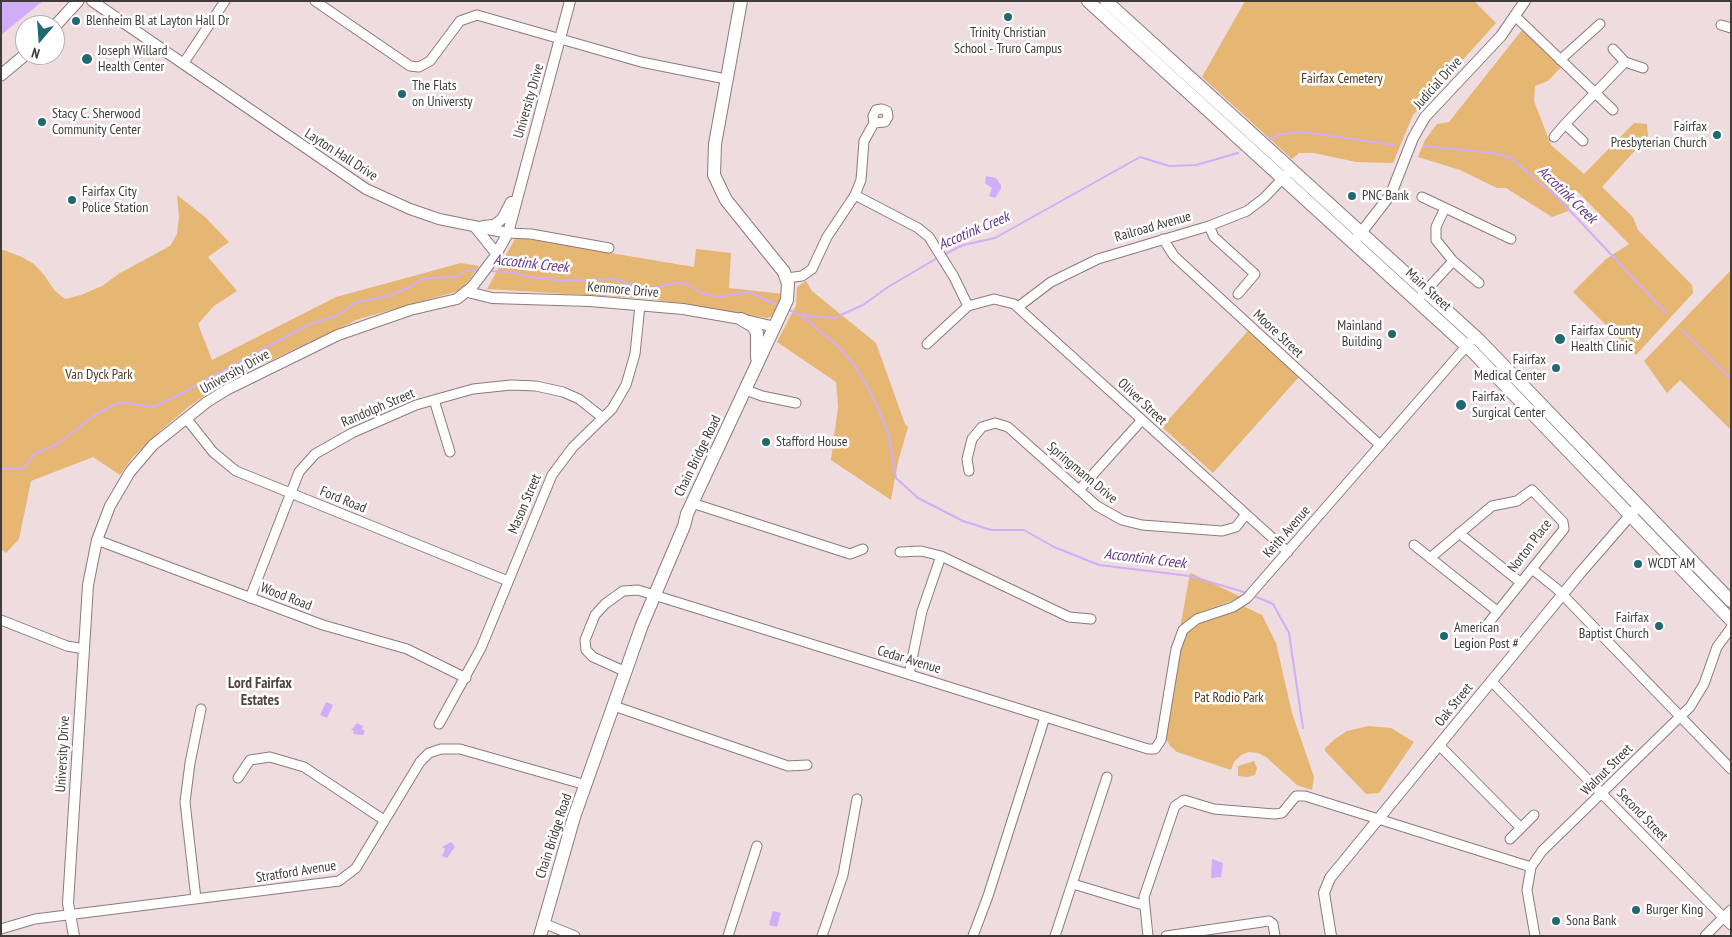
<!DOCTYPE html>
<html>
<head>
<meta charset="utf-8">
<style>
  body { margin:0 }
  #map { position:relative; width:1732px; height:937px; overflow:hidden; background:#efdcde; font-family:"PT Sans Narrow",sans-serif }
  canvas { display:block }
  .frame { position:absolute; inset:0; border:2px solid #423b3b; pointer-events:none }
  .north { position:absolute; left:15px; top:15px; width:50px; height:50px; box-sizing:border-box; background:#fff; border:1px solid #b3b1b1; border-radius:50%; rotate:198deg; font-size:14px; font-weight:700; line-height:20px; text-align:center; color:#423b3b }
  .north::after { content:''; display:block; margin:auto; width:18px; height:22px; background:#1f6973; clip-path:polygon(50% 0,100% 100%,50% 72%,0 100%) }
</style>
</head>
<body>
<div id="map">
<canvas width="1732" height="937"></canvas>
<div class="frame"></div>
<div class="north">N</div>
</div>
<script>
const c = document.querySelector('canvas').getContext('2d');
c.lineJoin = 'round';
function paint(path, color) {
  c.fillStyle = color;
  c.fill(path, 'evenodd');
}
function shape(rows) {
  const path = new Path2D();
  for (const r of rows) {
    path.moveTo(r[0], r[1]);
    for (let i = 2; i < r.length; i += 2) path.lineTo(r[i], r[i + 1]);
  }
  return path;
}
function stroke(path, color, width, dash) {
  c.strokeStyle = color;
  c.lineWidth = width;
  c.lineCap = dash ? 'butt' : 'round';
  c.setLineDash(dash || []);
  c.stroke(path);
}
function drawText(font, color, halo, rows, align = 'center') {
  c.font = font + ' "PT Sans Narrow",sans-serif';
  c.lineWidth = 5;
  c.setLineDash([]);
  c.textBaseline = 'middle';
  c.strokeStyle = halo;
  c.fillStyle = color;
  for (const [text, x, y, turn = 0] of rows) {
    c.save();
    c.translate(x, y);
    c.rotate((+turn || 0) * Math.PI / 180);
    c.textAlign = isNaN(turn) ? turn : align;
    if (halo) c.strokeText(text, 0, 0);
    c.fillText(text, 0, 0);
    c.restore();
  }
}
paint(shape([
  [1245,1,1474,1,1496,23,1413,115,1393,163,1356,162,1314,153,1299,153,1292,159,1202,77],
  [1522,30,1561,67,1548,81,1535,86,1534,101,1551,145,1584,174,1634,123,1647,124,1648,136,1602,187,1633,217,1638,230,1692,285,1693,293,1636,355,1573,292,1606,259,1629,244,1576,190,1571,190,1568,211,1552,217,1506,188,1497,188,1460,170,1418,157,1425,140,1437,124,1449,122],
  [177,195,205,217,229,242,208,257,237,291,214,306,198,324,212,360,336,297,461,263,479,266,462,290,359,319,223,383,187,408,159,432,132,458,120,475,93,457,31,481,19,539,6,553,1,549,1,249,22,257,34,264,44,275,55,291,65,299,81,295,102,286,120,273,170,246,177,234,179,217],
  [516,237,694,267,696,249,731,253,729,288,784,294,773,316,767,318,652,299,487,289],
  [1731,270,1731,430,1680,380,1667,393,1644,361],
  [806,281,812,291,876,343,905,424,908,427,898,462,891,500,831,460,838,407,836,382,777,342,796,305,797,287],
  [1248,331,1299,377,1213,473,1162,427],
  [1190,573,1193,574,1241,597,1197,614,1180,628],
  [1243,606,1262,615,1276,643,1292,713,1314,777,1312,790,1297,785,1266,757,1258,753,1249,752,1241,755,1234,762,1231,770,1177,752,1170,746,1166,739,1165,730,1180,649,1186,633,1202,621],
  [1368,726,1391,728,1414,742,1379,793,1366,794,1325,751,1325,748,1335,739,1347,731],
  [1254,761,1257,768,1255,775,1247,777,1238,776,1238,766]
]), '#e6b673');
paint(shape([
  [1,1,43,1,1,35],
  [986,176,996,178,1001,185,1001,189,995,198,989,196,992,188,985,183],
  [326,702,333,705,327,718,320,715],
  [357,723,363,726,362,729,365,731,363,735,353,734,354,731,351,730],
  [451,842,455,847,447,858,442,856,445,849,442,847],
  [1212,859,1223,863,1221,877,1211,878],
  [773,911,781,913,777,927,769,925]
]), '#d1aef9');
stroke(shape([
  [1270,139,1281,134,1304,132,1394,145],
  [1424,146,1494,153,1511,158,1559,199,1666,313],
  [943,255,963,245,995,238,1140,157,1169,166,1196,165,1238,153],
  [490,271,509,272,535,278,550,278,555,281,615,279,644,290,676,283,687,284,702,293,719,297,749,292,780,306],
  [789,310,800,315,834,318,863,305,888,287,939,257],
  [801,315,840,348,855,366,873,397,888,432,896,478,918,498,963,521,991,530,1024,530,1054,547,1099,565,1190,576,1247,593],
  [1682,330,1731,379],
  [1,469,24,468,34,454,58,444,95,415,120,402,152,407,171,399,308,325,338,315,357,302,389,296,410,287,424,278,457,277,465,271,480,270],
  [1254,596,1273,604,1289,633,1303,728]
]), '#d1aef9', 2);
const minor = shape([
  [315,1,410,66,419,67,430,61,460,21,477,15,641,62,726,79],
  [1516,17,1613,110],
  [1721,25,1731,28],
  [1613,49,1625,62],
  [1560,60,1600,24],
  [183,64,225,1],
  [1554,137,1565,124],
  [1583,141,1565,124,1625,62,1643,68],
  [855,195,918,228,929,237,954,277,968,306],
  [1422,197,1511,239],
  [1445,208,1436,227,1436,240,1453,261,1479,283],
  [1209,226,1214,237,1255,274,1238,294],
  [508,233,531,234,609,248],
  [1163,239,1174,256,1380,445],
  [787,278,802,276,812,269,827,237,855,195,861,180,864,141,874,123,885,122,888,117,887,111,882,109,876,110,873,116,874,123],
  [1422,295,1453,261],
  [1018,307,1051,282,1098,259,1209,226,1247,211,1264,198,1287,174],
  [927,344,968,306,994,299,1014,304,1288,552],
  [746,390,762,396,796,403],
  [434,400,450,452],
  [186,418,213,452,236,471,508,581],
  [969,471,967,459,972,439,982,427,995,423,1008,427,1097,506,1122,520,1142,525,1222,531,1236,527,1246,514],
  [1079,490,1141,421],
  [692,503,850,554,863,549],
  [1459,533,1520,582],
  [97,540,323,625,407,649,466,678],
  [1414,545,1497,611],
  [900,552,921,551,941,556,1069,617,1091,619],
  [1430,558,1492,506,1517,501,1532,490,1563,522,1564,529,1486,626],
  [1532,569,1557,589,1731,769],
  [250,598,299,472,315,454,352,433,416,405,473,389,511,385,536,386,563,392,579,399,603,418],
  [1,620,67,646,84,649],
  [626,672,593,657,586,650,585,640,595,615,605,604,623,591,638,590,1148,749,1155,749,1161,740,1176,649,1183,630,1197,619,1233,607,1247,598,1470,342],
  [909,674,922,611,941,556],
  [1491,681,1731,925],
  [614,706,788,766,807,765],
  [439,724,481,648,552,475,573,447,612,409,626,385,635,354,640,305],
  [1439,745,1521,828],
  [238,778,250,760,270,757,304,767,384,820],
  [1510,839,1534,815],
  [1073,884,1143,905],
  [196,899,185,802,190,763,201,709],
  [543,923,575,936],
  [1,929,35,919,339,881,356,868,420,762,429,753,441,749,460,749,586,785],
  [728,936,757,846],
  [822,936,843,875,857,799],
  [973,936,988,896,1045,717],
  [1055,936,1107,777],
  [1148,936,1144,897,1175,806,1184,800,1214,809,1274,814,1282,813,1296,796,1305,796,1531,867],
  [1166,936,1269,921,1273,924,1275,936],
  [1535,936,1527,890,1531,867,1542,851,1690,707,1704,684,1717,647,1731,628],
  [1705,936,1731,910]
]);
const tertiary = shape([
  [92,1,366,189,410,209,439,219,508,233],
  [483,226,494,225,502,219,511,202],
  [475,227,496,253],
  [1357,238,1391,194,1413,138,1425,117,1501,36,1525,1],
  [468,292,492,298,590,301,683,309,741,319,775,327],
  [74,936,68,903,88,585,97,540,110,506,130,472,153,445,207,402,228,389,338,335,410,310,457,299,472,287,494,258,508,233,570,1],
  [1331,936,1324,893,1330,878,1581,572,1635,510]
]);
const secondary = shape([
  [55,26,78,1],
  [1,75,25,55]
]);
const primary = shape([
  [1088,1,1472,351,1731,620],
  [1106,1,1479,340,1731,601],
  [741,319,753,326,757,333,757,358],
  [540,936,574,817,642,625,684,526,687,514,787,300,788,284,784,272,726,200,714,175,715,144,741,1]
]);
stroke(minor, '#8c7b7d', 11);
stroke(tertiary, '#8c7b7d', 12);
stroke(secondary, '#8c7b7d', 13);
stroke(primary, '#8c7b7d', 14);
stroke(minor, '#fff', 9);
stroke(tertiary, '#fff', 10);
stroke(secondary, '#fff', 11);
stroke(primary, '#fff', 12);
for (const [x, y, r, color] of [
  [1008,17,5,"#1f6973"],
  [76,21,5,"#1f6973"],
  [87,59,6,"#1f6973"],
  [402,94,5,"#1f6973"],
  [42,122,5,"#1f6973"],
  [1717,135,5,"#1f6973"],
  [1352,196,5,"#1f6973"],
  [72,200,5,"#1f6973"],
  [1392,334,5,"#1f6973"],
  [1560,339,6,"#1f6973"],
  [1556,368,5,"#1f6973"],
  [1461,405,6,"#1f6973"],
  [766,442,5,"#1f6973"],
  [1638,564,5,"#1f6973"],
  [1659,626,5,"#1f6973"],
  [1444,636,5,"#1f6973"],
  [1636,910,5,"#1f6973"],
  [1556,921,5,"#1f6973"]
]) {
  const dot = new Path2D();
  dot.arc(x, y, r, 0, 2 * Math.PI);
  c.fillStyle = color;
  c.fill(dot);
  stroke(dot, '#fff', 2);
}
drawText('14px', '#423b3b', '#fff', [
  ["Blenheim Bl at Layton Hall Dr",86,21],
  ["Trinity Christian",1008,33,"center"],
  ["School - Truro Campus",1008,49,"center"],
  ["Joseph Willard",98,51],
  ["Health Center",98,67],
  ["The Flats",412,86],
  ["on Universty",412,102],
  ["Stacy C. Sherwood",52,114],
  ["Community Center",52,130],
  ["Fairfax",1707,127,"right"],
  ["Presbyterian Church",1707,143,"right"],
  ["Fairfax City",82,192],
  ["Police Station",82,208],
  ["PNC Bank",1362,196],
  ["Mainland",1382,326,"right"],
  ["Building",1382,342,"right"],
  ["Fairfax County",1571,331],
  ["Health Clinic",1571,347],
  ["Fairfax",1546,360,"right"],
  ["Medical Center",1546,376,"right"],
  ["Fairfax",1472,397],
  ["Surgical Center",1472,413],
  ["Stafford House",776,442],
  ["WCDT AM",1648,564],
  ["Fairfax",1649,618,"right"],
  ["Baptist Church",1649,634,"right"],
  ["American",1454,628],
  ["Legion Post #",1454,644],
  ["Burger King",1646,910],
  ["Sona Bank",1566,921]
], 'left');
drawText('14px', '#503a1a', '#fff', [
  ["Fairfax Cemetery",1342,79],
  ["Van Dyck Park",99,375],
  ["Pat Rodio Park",1229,698]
]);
drawText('14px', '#423b3b', '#fff', [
  ["Judicial Drive",1438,83,-48],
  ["University Drive",529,101,-74],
  ["Layton Hall Drive",341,155,33],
  ["Railroad Avenue",1153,227,-16],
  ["Kenmore Drive",623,290,5],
  ["Main Street",1428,290,42],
  ["Moore Street",1278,334,43],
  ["University Drive",235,372,-29],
  ["Oliver Street",1142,402,43],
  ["Randolph Street",378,408,-23],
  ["Chain Bridge Road",698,456,-64],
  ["Springmann Drive",1082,473,40],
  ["Ford Road",343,500,22],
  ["Mason Street",525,504,-67],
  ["Keith Avenue",1287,532,-49],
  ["Norton Place",1530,546,-53],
  ["Wood Road",286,597,21],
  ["Cedar Avenue",909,660,17],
  ["Oak Street",1454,705,-51],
  ["University Drive",63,754,-87],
  ["Walnut Street",1607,770,-45],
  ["Second Street",1642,815,46],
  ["Chain Bridge Road",554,836,-72],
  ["Stratford Avenue",296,872,-9]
]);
drawText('italic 15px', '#63358c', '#fff', [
  ["Accotink Creek",1567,195,44],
  ["Accotink Creek",974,231,-23],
  ["Accotink Creek",531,264,6],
  ["Accontink Creek",1145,559,7]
]);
drawText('bold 15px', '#514243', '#fff', [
  ["Lord Fairfax",260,684],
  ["Estates",260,701]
]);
</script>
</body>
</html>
